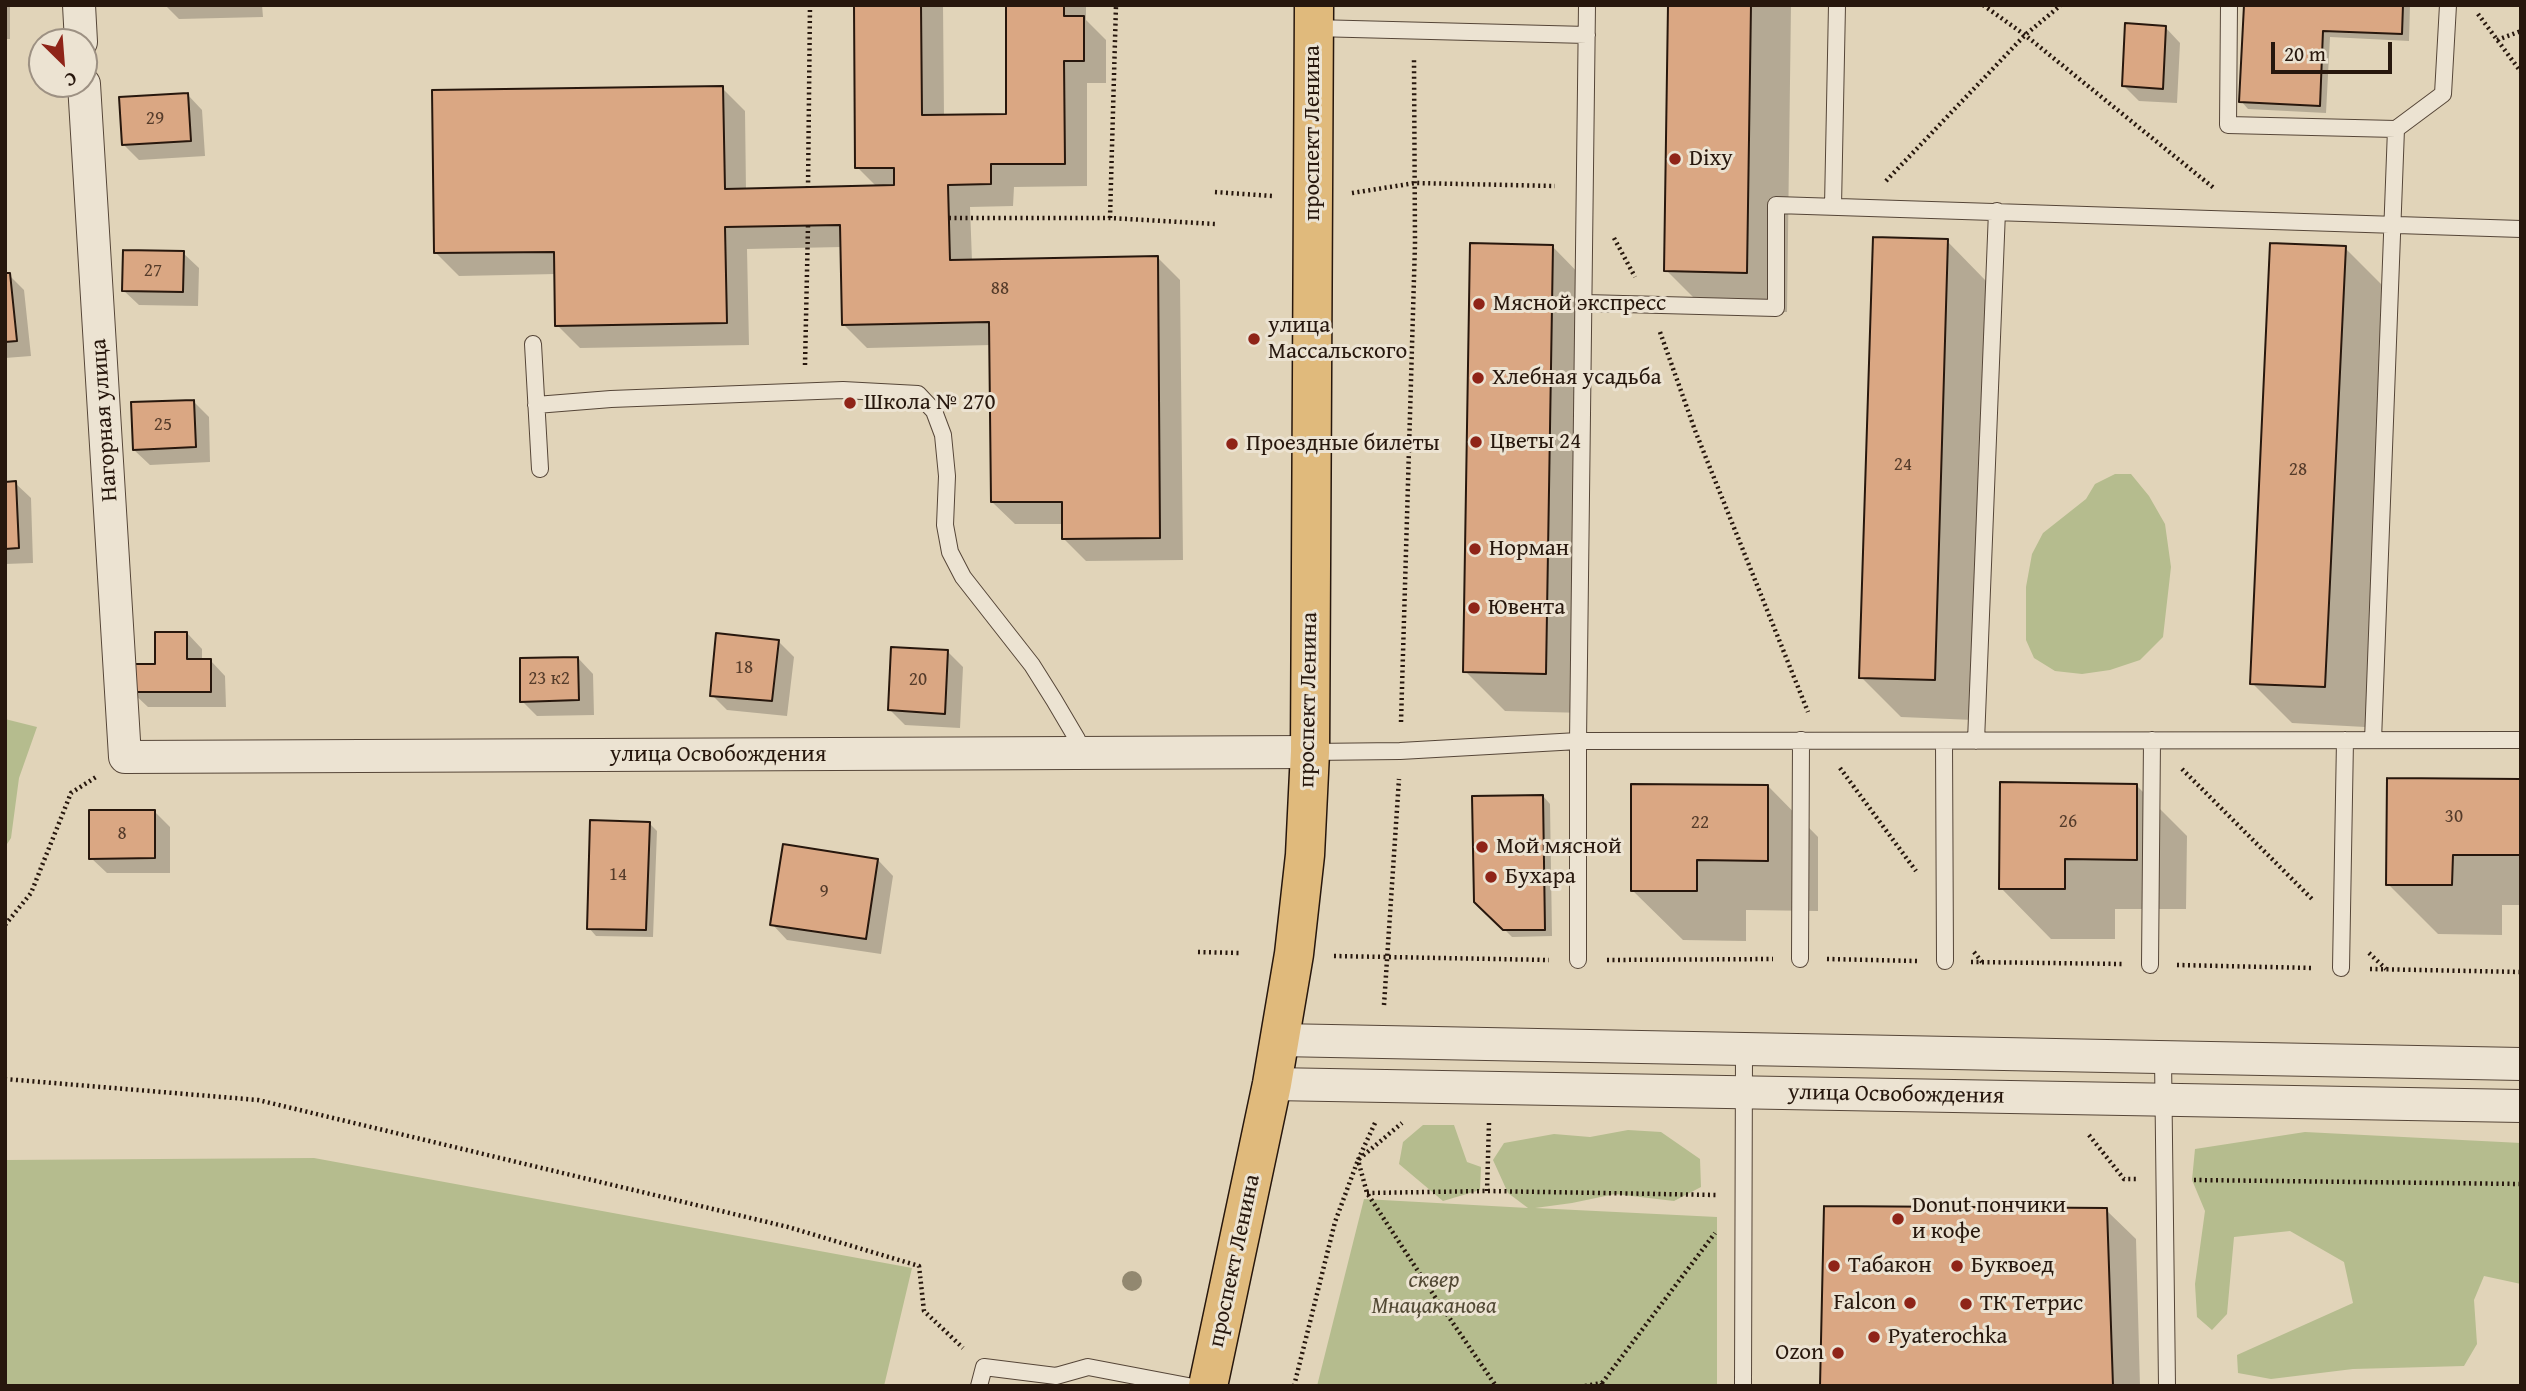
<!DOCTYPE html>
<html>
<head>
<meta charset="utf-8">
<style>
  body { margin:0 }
  #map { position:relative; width:2526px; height:1391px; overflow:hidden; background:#e1d4b9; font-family:"Gentium Book Plus",serif }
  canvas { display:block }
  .frame { position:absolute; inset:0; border:7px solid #27170d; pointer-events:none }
  .north { position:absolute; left:28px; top:28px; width:70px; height:70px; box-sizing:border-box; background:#ece3d2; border:2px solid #9d9183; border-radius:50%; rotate:155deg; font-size:19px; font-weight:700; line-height:28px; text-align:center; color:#27170d }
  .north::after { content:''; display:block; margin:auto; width:24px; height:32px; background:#8f2418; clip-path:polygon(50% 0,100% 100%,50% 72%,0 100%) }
  .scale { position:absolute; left:2271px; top:42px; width:121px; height:32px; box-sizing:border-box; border:4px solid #27170d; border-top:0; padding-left:9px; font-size:21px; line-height:24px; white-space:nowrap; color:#27170d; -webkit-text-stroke:5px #ece3d2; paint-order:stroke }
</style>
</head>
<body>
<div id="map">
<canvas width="2526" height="1391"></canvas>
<div class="frame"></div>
<div class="north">С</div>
<div class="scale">20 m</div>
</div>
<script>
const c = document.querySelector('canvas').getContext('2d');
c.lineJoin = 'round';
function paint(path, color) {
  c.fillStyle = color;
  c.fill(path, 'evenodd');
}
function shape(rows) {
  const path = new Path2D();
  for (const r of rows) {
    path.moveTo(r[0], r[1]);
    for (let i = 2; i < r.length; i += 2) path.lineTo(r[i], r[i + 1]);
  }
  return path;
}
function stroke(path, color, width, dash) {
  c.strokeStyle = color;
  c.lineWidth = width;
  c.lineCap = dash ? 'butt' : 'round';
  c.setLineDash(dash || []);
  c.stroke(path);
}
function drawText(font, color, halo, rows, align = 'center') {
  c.font = font + ' "Gentium Book Plus",serif';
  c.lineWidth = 6;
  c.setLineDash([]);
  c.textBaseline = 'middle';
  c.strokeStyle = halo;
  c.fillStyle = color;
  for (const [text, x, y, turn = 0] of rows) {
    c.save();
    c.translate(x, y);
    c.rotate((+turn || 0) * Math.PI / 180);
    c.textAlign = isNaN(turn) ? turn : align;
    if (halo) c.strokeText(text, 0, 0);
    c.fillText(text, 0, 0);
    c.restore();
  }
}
paint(shape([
  [2115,474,2131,474,2149,496,2165,524,2171,567,2163,637,2140,660,2110,670,2082,674,2055,671,2034,658,2026,640,2026,587,2032,554,2043,533,2086,499,2095,484],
  [5,719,37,727,19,778,11,838,5,847],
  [1423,1125,1454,1125,1467,1162,1481,1167,1480,1190,1443,1201,1399,1164,1403,1142],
  [1628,1130,1661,1132,1700,1159,1701,1187,1674,1201,1615,1194,1572,1203,1535,1208,1717,1217,1717,1386,1317,1386,1364,1199,1528,1208,1508,1193,1493,1160,1504,1143,1554,1134,1590,1137],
  [2305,1132,2521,1143,2521,1284,2484,1276,2474,1300,2477,1344,2464,1366,2353,1369,2271,1379,2238,1373,2237,1355,2353,1303,2344,1262,2290,1231,2234,1237,2227,1314,2212,1330,2197,1317,2195,1284,2205,1211,2192,1180,2195,1149],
  [314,1158,912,1268,884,1386,5,1386,5,1160]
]), '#b5bc8e');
paint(shape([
  [5,5,10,5,10,39,5,39],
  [165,5,262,5,263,17,179,19],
  [856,5,943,5,944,116,1008,116,1008,5,1086,5,1086,20,1106,40,1106,83,1087,83,1087,186,1014,187,1013,206,970,207,972,261,1157,257,1180,280,1183,560,1086,561,1063,538,1063,524,1015,524,992,502,991,345,867,348,844,325,842,247,747,249,749,345,580,348,557,325,556,274,459,276,436,253,722,88,745,111,746,191,878,188,857,167],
  [1670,5,1791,5,1787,312,1706,310,1666,270],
  [2246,5,2410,5,2409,41,2330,37,2326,113,2248,109,2241,101],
  [2165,27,2180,43,2177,103,2139,101,2124,86],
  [187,94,202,110,205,156,139,160,124,145],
  [1947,241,1987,282,1974,720,1901,717,1861,677],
  [1552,246,1592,287,1586,713,1505,711,1465,671],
  [2345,248,2385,288,2365,727,2292,723,2252,683],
  [183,253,199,268,198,306,139,305,123,290],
  [5,275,9,275,24,290,31,356,5,358],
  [193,401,209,417,210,462,150,465,134,450],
  [5,483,15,483,31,498,33,563,5,564],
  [187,633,202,649,202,661,210,660,225,676,226,707,148,707,132,692],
  [778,641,794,657,787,716,727,710,712,695],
  [948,652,963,667,960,728,905,725,889,709],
  [578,658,593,674,594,715,537,716,522,701],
  [2521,781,2521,905,2502,905,2502,935,2438,934,2388,884],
  [2136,785,2187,836,2186,909,2115,909,2115,939,2051,939,2001,888],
  [1768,786,1818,837,1818,911,1746,910,1746,941,1683,940,1632,890],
  [1543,796,1550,804,1552,936,1512,937,1476,901],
  [155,812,170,827,170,873,107,873,91,858],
  [649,823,657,831,653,937,596,936,589,928],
  [878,860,893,876,881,954,787,940,772,924],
  [2106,1210,2136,1239,2140,1386,1822,1386]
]), '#0003');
const building = shape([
  [854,5,921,5,922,115,1006,114,1006,5,1064,5,1064,16,1084,16,1084,61,1064,61,1065,164,991,164,991,184,948,185,950,260,1158,256,1160,538,1062,539,1062,502,991,502,989,322,842,325,840,225,725,227,727,323,555,326,554,252,434,253,432,90,723,86,725,189,894,185,894,168,855,168,854,5],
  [1668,5,1751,5,1747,273,1664,271,1668,5],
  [2244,5,2403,5,2402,34,2323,31,2320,106,2239,102,2244,5],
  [2125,23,2166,26,2163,89,2122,86,2125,23],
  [188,93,191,141,122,145,119,97,188,93],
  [1873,237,1948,239,1935,680,1859,678,1873,237],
  [1470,243,1553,245,1546,674,1463,672,1470,243],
  [2270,243,2346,246,2325,687,2250,684,2270,243],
  [123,250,184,251,183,292,122,291,123,250],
  [5,273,10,273,17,341,5,342,5,273],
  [194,400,196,447,133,450,131,402,194,400],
  [16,481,19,548,5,549,5,482,16,481],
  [155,632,187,632,187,659,211,659,211,692,130,692,130,664,155,664,155,632],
  [716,633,779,640,772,701,710,696,716,633],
  [891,647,948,650,945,714,888,710,891,647],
  [578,657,579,700,520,702,520,658,578,657],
  [2387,778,2521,779,2521,855,2453,855,2452,885,2386,885,2387,778],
  [2000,782,2137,784,2137,860,2065,859,2065,889,1999,889,2000,782],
  [1631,784,1768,785,1768,861,1697,860,1697,891,1631,891,1631,784],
  [1543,795,1545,930,1503,930,1474,902,1472,796,1543,795],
  [89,810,155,810,155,858,89,859,89,810],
  [590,820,650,822,646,930,587,929,590,820],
  [783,844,878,859,866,939,770,925,783,844],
  [1824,1206,2107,1208,2113,1386,1820,1386,1824,1206]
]);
paint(building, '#daa783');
stroke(building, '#27170d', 2);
const service = shape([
  [2229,5,2228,125,2396,129],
  [1314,28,1587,35],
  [1833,206,1837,5],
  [1585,303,1776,308,1776,205,2521,229],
  [533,344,540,469],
  [536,405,611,399,843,390,918,394,934,411,943,435,947,476,945,525,950,552,963,577,1032,665,1054,700,1077,739,1078,754],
  [2373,740,2396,129,2443,94,2448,5],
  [1944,741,1945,961],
  [1976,741,1997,211],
  [1310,752,1400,751,1578,741,2521,740],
  [1800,959,1801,740],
  [1578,960,1578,741,1587,5],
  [2150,965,2152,740],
  [2341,968,2345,740],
  [2163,1058,2167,1386],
  [979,1386,984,1367,1056,1376,1088,1367,1188,1386],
  [1743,1386,1744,1050]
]);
const minor = shape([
  [79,5,81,42],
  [84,84,125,757,1310,752],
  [1279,1040,2521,1064],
  [1272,1084,2521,1106]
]);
const primary = shape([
  [1208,1386,1272,1084,1294,954,1305,855,1310,752,1314,5]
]);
stroke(service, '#564638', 18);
stroke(minor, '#564638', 34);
stroke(primary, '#27170d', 41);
stroke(shape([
  [1983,5,2025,35,2215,189],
  [2478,14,2521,72],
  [2497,40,2521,31],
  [1886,181,2025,35,2061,5],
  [808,188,810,5],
  [1215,192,1273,196],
  [1352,193,1415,183,1555,186],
  [949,218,1110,218,1215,224],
  [1110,218,1116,5],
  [1614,238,1635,277],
  [1660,332,1696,433,1808,712],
  [805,365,808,226],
  [1401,722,1415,244,1414,59],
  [1840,768,1916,871],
  [2182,769,2312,899],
  [5,925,31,893,71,793,96,777],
  [1198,952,1240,953],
  [1974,952,1982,962],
  [2369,953,2386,969],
  [1334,956,1549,960],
  [1827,959,1917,961],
  [1607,960,1773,959],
  [1971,962,2123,964],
  [2177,965,2312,968],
  [2370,969,2521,972],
  [1384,1005,1399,779],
  [5,1079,258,1100,788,1227,919,1266,924,1311,963,1348],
  [1375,1123,1358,1160,1367,1193,1433,1294,1496,1386],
  [2089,1135,2124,1179,2136,1179],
  [2194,1180,2521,1184],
  [1487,1191,1489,1123],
  [1367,1193,1487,1191,1716,1195],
  [1602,1383,1715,1233],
  [1294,1386,1335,1222,1358,1160,1402,1123],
  [1585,1386,1602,1383,1602,1386]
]), '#27170d', 4.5, [2, 3.5]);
stroke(service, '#ece3d2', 16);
stroke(minor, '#ece3d2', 32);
stroke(primary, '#e0ba7c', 38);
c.fillStyle = '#928870';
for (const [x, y] of [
  [1132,1281]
]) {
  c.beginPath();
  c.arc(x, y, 10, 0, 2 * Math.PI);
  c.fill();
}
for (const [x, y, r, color] of [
  [1675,159,7,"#8f2418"],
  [1479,304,7,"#8f2418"],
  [1254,339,7,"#8f2418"],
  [1478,378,7,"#8f2418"],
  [850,403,7,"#8f2418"],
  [1476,442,7,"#8f2418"],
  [1232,444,7,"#8f2418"],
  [1475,549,7,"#8f2418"],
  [1474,608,7,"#8f2418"],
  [1482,847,7,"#8f2418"],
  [1491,877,7,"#8f2418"],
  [1898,1219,7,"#8f2418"],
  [1834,1266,7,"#8f2418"],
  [1957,1266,7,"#8f2418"],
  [1910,1303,7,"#8f2418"],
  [1966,1304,7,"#8f2418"],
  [1874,1337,7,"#8f2418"],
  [1838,1353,7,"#8f2418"]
]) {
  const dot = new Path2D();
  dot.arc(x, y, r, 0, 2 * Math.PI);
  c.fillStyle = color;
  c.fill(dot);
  stroke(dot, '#ece3d2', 2.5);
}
drawText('19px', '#543b2a', null, [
  ["29",155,119],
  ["27",153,271],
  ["88",1000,289],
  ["25",163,425],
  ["24",1903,465],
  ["28",2298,470],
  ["18",744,668],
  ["23 к2",549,679],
  ["20",918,680],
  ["30",2454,817],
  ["26",2068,822],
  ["22",1700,823],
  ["8",122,834],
  ["14",618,875],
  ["9",824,892]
]);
drawText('23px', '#27170d', '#ece3d2', [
  ["проспект Ленина",1313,133,-90],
  ["Нагорная улица",105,420,-94],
  ["проспект Ленина",1309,700,-89],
  ["улица Освобождения",718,755],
  ["улица Освобождения",1896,1095,1],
  ["проспект Ленина",1235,1261,-78]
]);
drawText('23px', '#27170d', '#ece3d2', [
  ["Dixy",1689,159],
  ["Мясной экспресс",1493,304],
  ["улица",1268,326],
  ["Массальского",1268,352],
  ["Хлебная усадьба",1492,378],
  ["Школа № 270",864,403],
  ["Цветы 24",1490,442],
  ["Проездные билеты",1246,444],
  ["Норман",1489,549],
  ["Ювента",1488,608],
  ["Мой мясной",1496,847],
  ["Бухара",1505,877],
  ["Donut пончики",1912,1206],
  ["и кофе",1912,1232],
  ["Табакон",1848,1266],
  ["Буквоед",1971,1266],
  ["Falcon",1896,1303,"right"],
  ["ТК Тетрис",1980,1304],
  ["Pyaterochka",1888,1337],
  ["Ozon",1824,1353,"right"]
], 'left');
drawText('italic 23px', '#524934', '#ece3d2', [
  ["сквер",1434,1281],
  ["Мнацаканова",1434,1307]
]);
</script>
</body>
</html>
